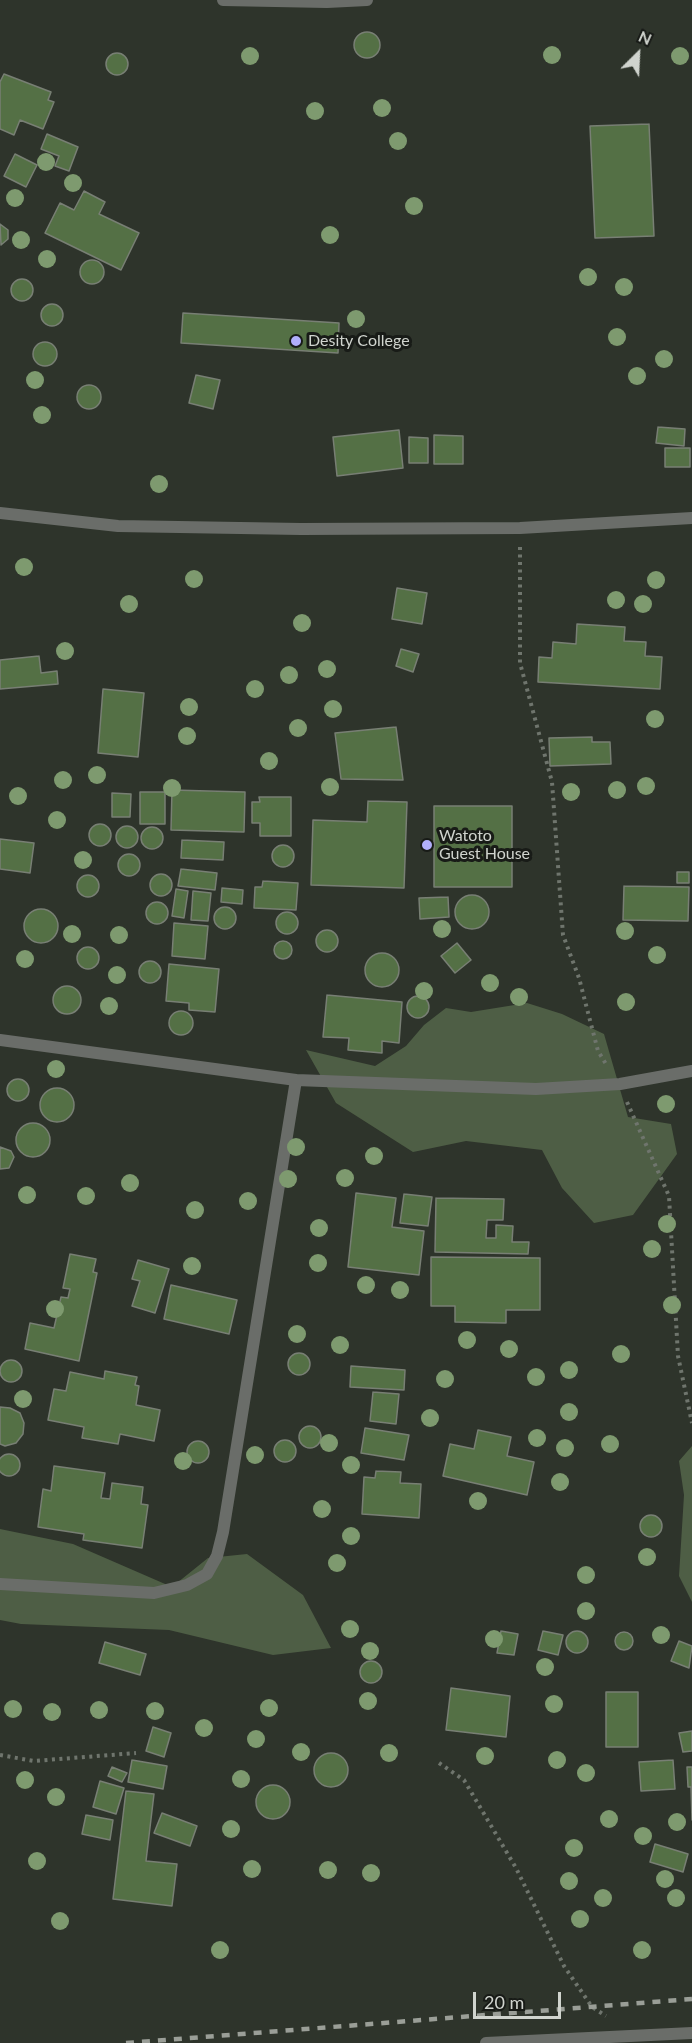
<!DOCTYPE html>
<html>
<head>
<meta charset="utf-8">
<style>
  body { margin:0 }
  #map { position:relative; width:692px; height:2043px; overflow:hidden; background:#2e342b; font-family:Lato,sans-serif }
  canvas { display:block }
  .north { position:absolute; left:608px; top:24px; width:60px; height:60px; -webkit-text-stroke:4px #181b17; paint-order:stroke; rotate:24deg; font-size:16px; font-weight:700; line-height:24px; text-align:center; color:#d0d4ce }
  .north::after { content:''; display:block; margin:auto; width:21px; height:27px; background:#d0d4ce; clip-path:polygon(50% 0,100% 100%,50% 72%,0 100%) }
  .scale { position:absolute; left:473px; top:1992px; width:88px; height:27px; box-sizing:border-box; border:3px solid #d0d4ce; border-top:0; padding-left:8px; font-size:18px; line-height:21px; white-space:nowrap; color:#d0d4ce; -webkit-text-stroke:4px #181b17; paint-order:stroke }
</style>
</head>
<body>
<div id="map">
<canvas width="692" height="2043"></canvas>
<div class="north">N</div>
<div class="scale">20 m</div>
</div>
<script>
const c = document.querySelector('canvas').getContext('2d');
c.lineJoin = 'round';
function paint(path, color) {
  c.fillStyle = color;
  c.fill(path, 'evenodd');
}
function shape(rows) {
  const path = new Path2D();
  for (const r of rows) {
    if (r.length === 3) {
      path.moveTo(r[0] + r[2], r[1]);
      path.arc(r[0], r[1], r[2], 0, 2 * Math.PI);
      continue;
    }
    path.moveTo(r[0], r[1]);
    for (let i = 2; i < r.length; i += 2) path.lineTo(r[i], r[i + 1]);
  }
  return path;
}
function stroke(path, color, width, dash) {
  c.strokeStyle = color;
  c.lineWidth = width;
  c.lineCap = dash ? 'butt' : 'round';
  c.setLineDash(dash || []);
  c.stroke(path);
}
function drawText(font, color, halo, rows, align = 'center') {
  c.font = font + ' Lato,sans-serif';
  c.lineWidth = 6;
  c.setLineDash([]);
  c.textBaseline = 'middle';
  c.strokeStyle = halo;
  c.fillStyle = color;
  for (const [text, x, y, turn = 0] of rows) {
    c.save();
    c.translate(x, y);
    c.rotate((+turn || 0) * Math.PI / 180);
    c.textAlign = isNaN(turn) ? turn : align;
    if (halo) c.strokeText(text, 0, 0);
    c.fillText(text, 0, 0);
    c.restore();
  }
}
paint(shape([
  [527,1003,562,1014,604,1034,628,1117,671,1124,677,1154,633,1215,594,1223,562,1188,542,1150,466,1141,413,1152,336,1103,306,1050,375,1066,406,1046,424,1025,446,1008,471,1012],
  [692,1446,692,1602,679,1576,684,1495,679,1461],
  [0,1529,73,1544,172,1587,208,1558,247,1554,303,1595,331,1648,273,1655,169,1630,21,1624,0,1620]
]), '#4e5e45');
const building = shape([
  [367,45,13],
  [117,64,11],
  [4,74,51,92,48,100,54,102,43,129,20,120,14,135,0,129,0,82,4,74],
  [649,124,654,236,595,238,590,126,649,124],
  [47,134,78,147,69,171,55,166,59,156,41,149,47,134],
  [15,154,37,165,26,187,4,176,15,154],
  [84,191,105,202,99,214,139,233,121,270,45,233,60,203,74,210,84,191],
  [0,224,8,230,8,239,1,245,0,224],
  [92,272,12],
  [22,290,11],
  [52,315,11],
  [183,313,339,323,338,353,181,343,183,313],
  [45,354,12],
  [196,375,220,380,213,409,189,403,196,375],
  [89,397,12],
  [658,427,685,429,684,446,656,443,658,427],
  [399,430,403,468,337,476,333,437,399,430],
  [434,435,463,436,463,464,434,464,434,435],
  [409,437,428,438,428,463,409,463,409,437],
  [665,448,690,448,690,467,665,467,665,448],
  [397,588,427,593,422,624,392,619,397,588],
  [577,624,625,627,624,641,646,642,645,656,662,657,660,689,538,682,539,657,552,658,553,642,576,644,577,624],
  [401,649,419,654,413,672,396,666,401,649],
  [39,656,41,673,57,671,58,684,0,689,0,660,39,656],
  [103,689,144,693,138,757,98,753,103,689],
  [396,727,403,780,341,779,335,733,396,727],
  [592,737,592,742,610,742,611,764,550,766,549,738,592,737],
  [172,790,245,792,244,832,171,830,172,790],
  [140,792,165,792,165,824,140,824,140,792],
  [112,793,131,794,130,817,112,817,112,793],
  [259,797,291,797,291,836,260,836,260,823,252,823,252,802,260,802,259,797],
  [368,801,407,802,404,888,311,885,313,820,367,822,368,801],
  [434,806,512,806,512,887,434,887,434,806],
  [100,835,11],
  [127,837,11],
  [152,838,11],
  [0,839,34,843,30,873,0,869,0,839],
  [182,840,224,842,223,860,181,858,182,840],
  [283,856,11],
  [129,865,11],
  [181,869,217,873,215,890,178,886,181,869],
  [677,872,689,872,689,883,677,883,677,872],
  [161,885,11],
  [88,886,11],
  [263,881,298,883,296,910,254,908,255,887,262,887,263,881],
  [624,886,689,887,688,921,623,920,624,886],
  [222,888,243,890,242,904,221,902,222,888],
  [176,889,188,891,184,918,172,916,176,889],
  [193,891,211,893,208,921,191,920,193,891],
  [472,912,17],
  [448,897,449,917,420,919,419,898,448,897],
  [157,913,11],
  [225,918,11],
  [41,926,17],
  [287,923,11],
  [174,923,208,926,205,959,172,956,174,923],
  [327,941,11],
  [283,950,9],
  [457,943,471,960,455,973,441,956,457,943],
  [88,958,11],
  [382,970,17],
  [150,972,11],
  [169,964,219,969,215,1012,189,1010,189,1003,166,1001,169,964],
  [67,1000,14],
  [327,995,402,1002,399,1043,382,1041,382,1053,348,1050,349,1038,323,1037,327,995],
  [418,1007,11],
  [181,1023,12],
  [18,1090,11],
  [57,1105,17],
  [33,1140,17],
  [0,1147,11,1151,14,1157,9,1168,0,1169,0,1147],
  [356,1193,396,1198,392,1227,424,1231,419,1275,348,1267,356,1193],
  [404,1194,432,1197,428,1226,400,1223,404,1194],
  [436,1198,504,1199,503,1220,487,1220,486,1238,496,1238,496,1225,513,1226,512,1242,529,1242,528,1254,435,1252,436,1198],
  [70,1254,96,1259,93,1272,97,1273,79,1361,25,1349,30,1323,54,1328,61,1297,68,1298,70,1289,63,1288,70,1254],
  [431,1257,540,1258,540,1310,506,1310,506,1323,455,1322,455,1306,431,1306,431,1257],
  [138,1260,169,1269,155,1313,132,1306,140,1281,132,1279,138,1260],
  [171,1285,237,1300,229,1334,164,1319,171,1285],
  [299,1364,11],
  [11,1371,11],
  [351,1366,405,1370,404,1390,350,1387,351,1366],
  [105,1371,137,1377,135,1385,139,1386,136,1405,160,1410,154,1441,120,1434,118,1444,82,1438,84,1427,48,1420,54,1389,66,1391,70,1372,104,1379,105,1371],
  [373,1392,399,1394,396,1424,370,1421,373,1392],
  [0,1407,10,1408,20,1413,24,1423,23,1434,16,1443,5,1446,0,1444,0,1407],
  [310,1437,11],
  [365,1428,409,1435,404,1460,361,1453,365,1428],
  [478,1430,511,1437,507,1456,534,1462,527,1495,443,1476,450,1444,474,1449,478,1430],
  [285,1451,11],
  [198,1452,11],
  [9,1465,11],
  [54,1466,105,1473,101,1498,110,1499,112,1483,143,1487,141,1504,148,1505,142,1548,83,1540,84,1534,38,1527,43,1489,51,1491,54,1466],
  [376,1471,401,1472,400,1483,421,1484,419,1518,362,1514,364,1477,375,1478,376,1471],
  [651,1526,11],
  [577,1642,11],
  [501,1631,518,1634,514,1655,497,1653,501,1631],
  [543,1631,563,1635,558,1655,538,1650,543,1631],
  [624,1641,9],
  [679,1641,692,1646,689,1668,671,1661,679,1641],
  [105,1642,146,1654,140,1675,99,1663,105,1642],
  [371,1672,11],
  [451,1688,510,1696,506,1737,446,1730,451,1688],
  [606,1692,638,1692,638,1747,606,1747,606,1692],
  [153,1727,171,1733,164,1757,146,1751,153,1727],
  [692,1731,692,1751,683,1752,679,1733,692,1731],
  [331,1770,17],
  [132,1760,167,1766,163,1789,128,1782,132,1760],
  [673,1760,675,1789,641,1791,639,1762,673,1760],
  [112,1767,127,1773,122,1782,108,1776,112,1767],
  [687,1767,692,1767,692,1820,691,1787,688,1787,687,1767],
  [100,1781,124,1788,116,1814,93,1807,100,1781],
  [273,1802,17],
  [126,1791,154,1794,146,1861,177,1864,172,1906,113,1899,126,1791],
  [162,1813,197,1826,190,1846,154,1833,162,1813],
  [86,1815,113,1820,110,1840,82,1834,86,1815],
  [655,1844,688,1854,683,1872,650,1862,655,1844]
]);
paint(building, '#547045');
stroke(building, '#787f74', 1.5);
stroke(shape([
  [520,547,520,663,552,782,563,935,579,978,598,1051,606,1064],
  [627,1102,669,1196,678,1356,692,1423],
  [0,1755,34,1761,136,1753],
  [439,1763,464,1780,516,1868,564,1966,592,2007,606,2016]
]), '#6f756d', 4, [3, 4.5]);
stroke(shape([
  [223,0,327,2,367,0],
  [0,513,118,526,301,529,520,528,692,518],
  [0,1040,296,1080,536,1089,620,1084,692,1071],
  [0,1584,154,1593,187,1585,207,1574,217,1556,223,1532,296,1080],
  [486,2043,692,2033]
]), '#6a6d69', 12);
stroke(shape([
  [126,2043,692,1999]
]), '#9a9e97', 4.5, [8, 8]);
c.fillStyle = '#7e9a6f';
for (const [x, y] of [
  [552,55],
  [250,56],
  [680,56],
  [382,108],
  [315,111],
  [398,141],
  [46,162],
  [73,183],
  [15,198],
  [414,206],
  [330,235],
  [21,240],
  [47,259],
  [588,277],
  [624,287],
  [356,319],
  [617,337],
  [664,359],
  [637,376],
  [35,380],
  [42,415],
  [159,484],
  [24,567],
  [194,579],
  [656,580],
  [616,600],
  [129,604],
  [643,604],
  [302,623],
  [65,651],
  [327,669],
  [289,675],
  [255,689],
  [189,707],
  [333,709],
  [655,719],
  [298,728],
  [187,736],
  [269,761],
  [97,775],
  [63,780],
  [646,786],
  [330,787],
  [172,788],
  [617,790],
  [571,792],
  [18,796],
  [57,820],
  [83,860],
  [442,929],
  [625,931],
  [72,934],
  [119,935],
  [657,955],
  [25,959],
  [117,975],
  [490,983],
  [424,991],
  [519,997],
  [626,1002],
  [109,1006],
  [56,1069],
  [666,1104],
  [296,1147],
  [374,1156],
  [345,1178],
  [288,1179],
  [130,1183],
  [27,1195],
  [86,1196],
  [248,1201],
  [195,1210],
  [667,1224],
  [319,1228],
  [652,1249],
  [318,1263],
  [192,1266],
  [366,1285],
  [400,1290],
  [672,1305],
  [55,1309],
  [297,1334],
  [467,1340],
  [340,1345],
  [509,1349],
  [621,1354],
  [569,1370],
  [536,1377],
  [445,1379],
  [23,1399],
  [569,1412],
  [430,1418],
  [537,1438],
  [329,1443],
  [610,1444],
  [565,1448],
  [255,1455],
  [183,1461],
  [351,1465],
  [560,1482],
  [478,1501],
  [322,1509],
  [351,1536],
  [647,1557],
  [337,1563],
  [586,1575],
  [586,1611],
  [350,1629],
  [661,1635],
  [494,1639],
  [370,1651],
  [545,1667],
  [368,1701],
  [554,1704],
  [269,1708],
  [13,1709],
  [99,1710],
  [155,1711],
  [52,1712],
  [204,1728],
  [256,1739],
  [301,1752],
  [389,1753],
  [485,1756],
  [557,1760],
  [586,1773],
  [241,1779],
  [25,1780],
  [56,1797],
  [609,1819],
  [677,1822],
  [231,1829],
  [643,1836],
  [574,1848],
  [37,1861],
  [252,1869],
  [328,1870],
  [371,1873],
  [665,1879],
  [569,1881],
  [603,1898],
  [676,1898],
  [580,1919],
  [60,1921],
  [220,1950],
  [642,1950]
]) {
  c.beginPath();
  c.arc(x, y, 9, 0, 2 * Math.PI);
  c.fill();
}
for (const [x, y, r, color] of [
  [296,341,6,"#b0aefa"],
  [427,845,6,"#b0aefa"]
]) {
  const dot = new Path2D();
  dot.arc(x, y, r, 0, 2 * Math.PI);
  c.fillStyle = color;
  c.fill(dot);
  stroke(dot, '#181b17', 2);
}
drawText('16px', '#d0d4ce', '#181b17', [
  ["Desity College",308,341],
  ["Watoto",439,836],
  ["Guest House",439,854]
], 'left');
</script>
</body>
</html>
